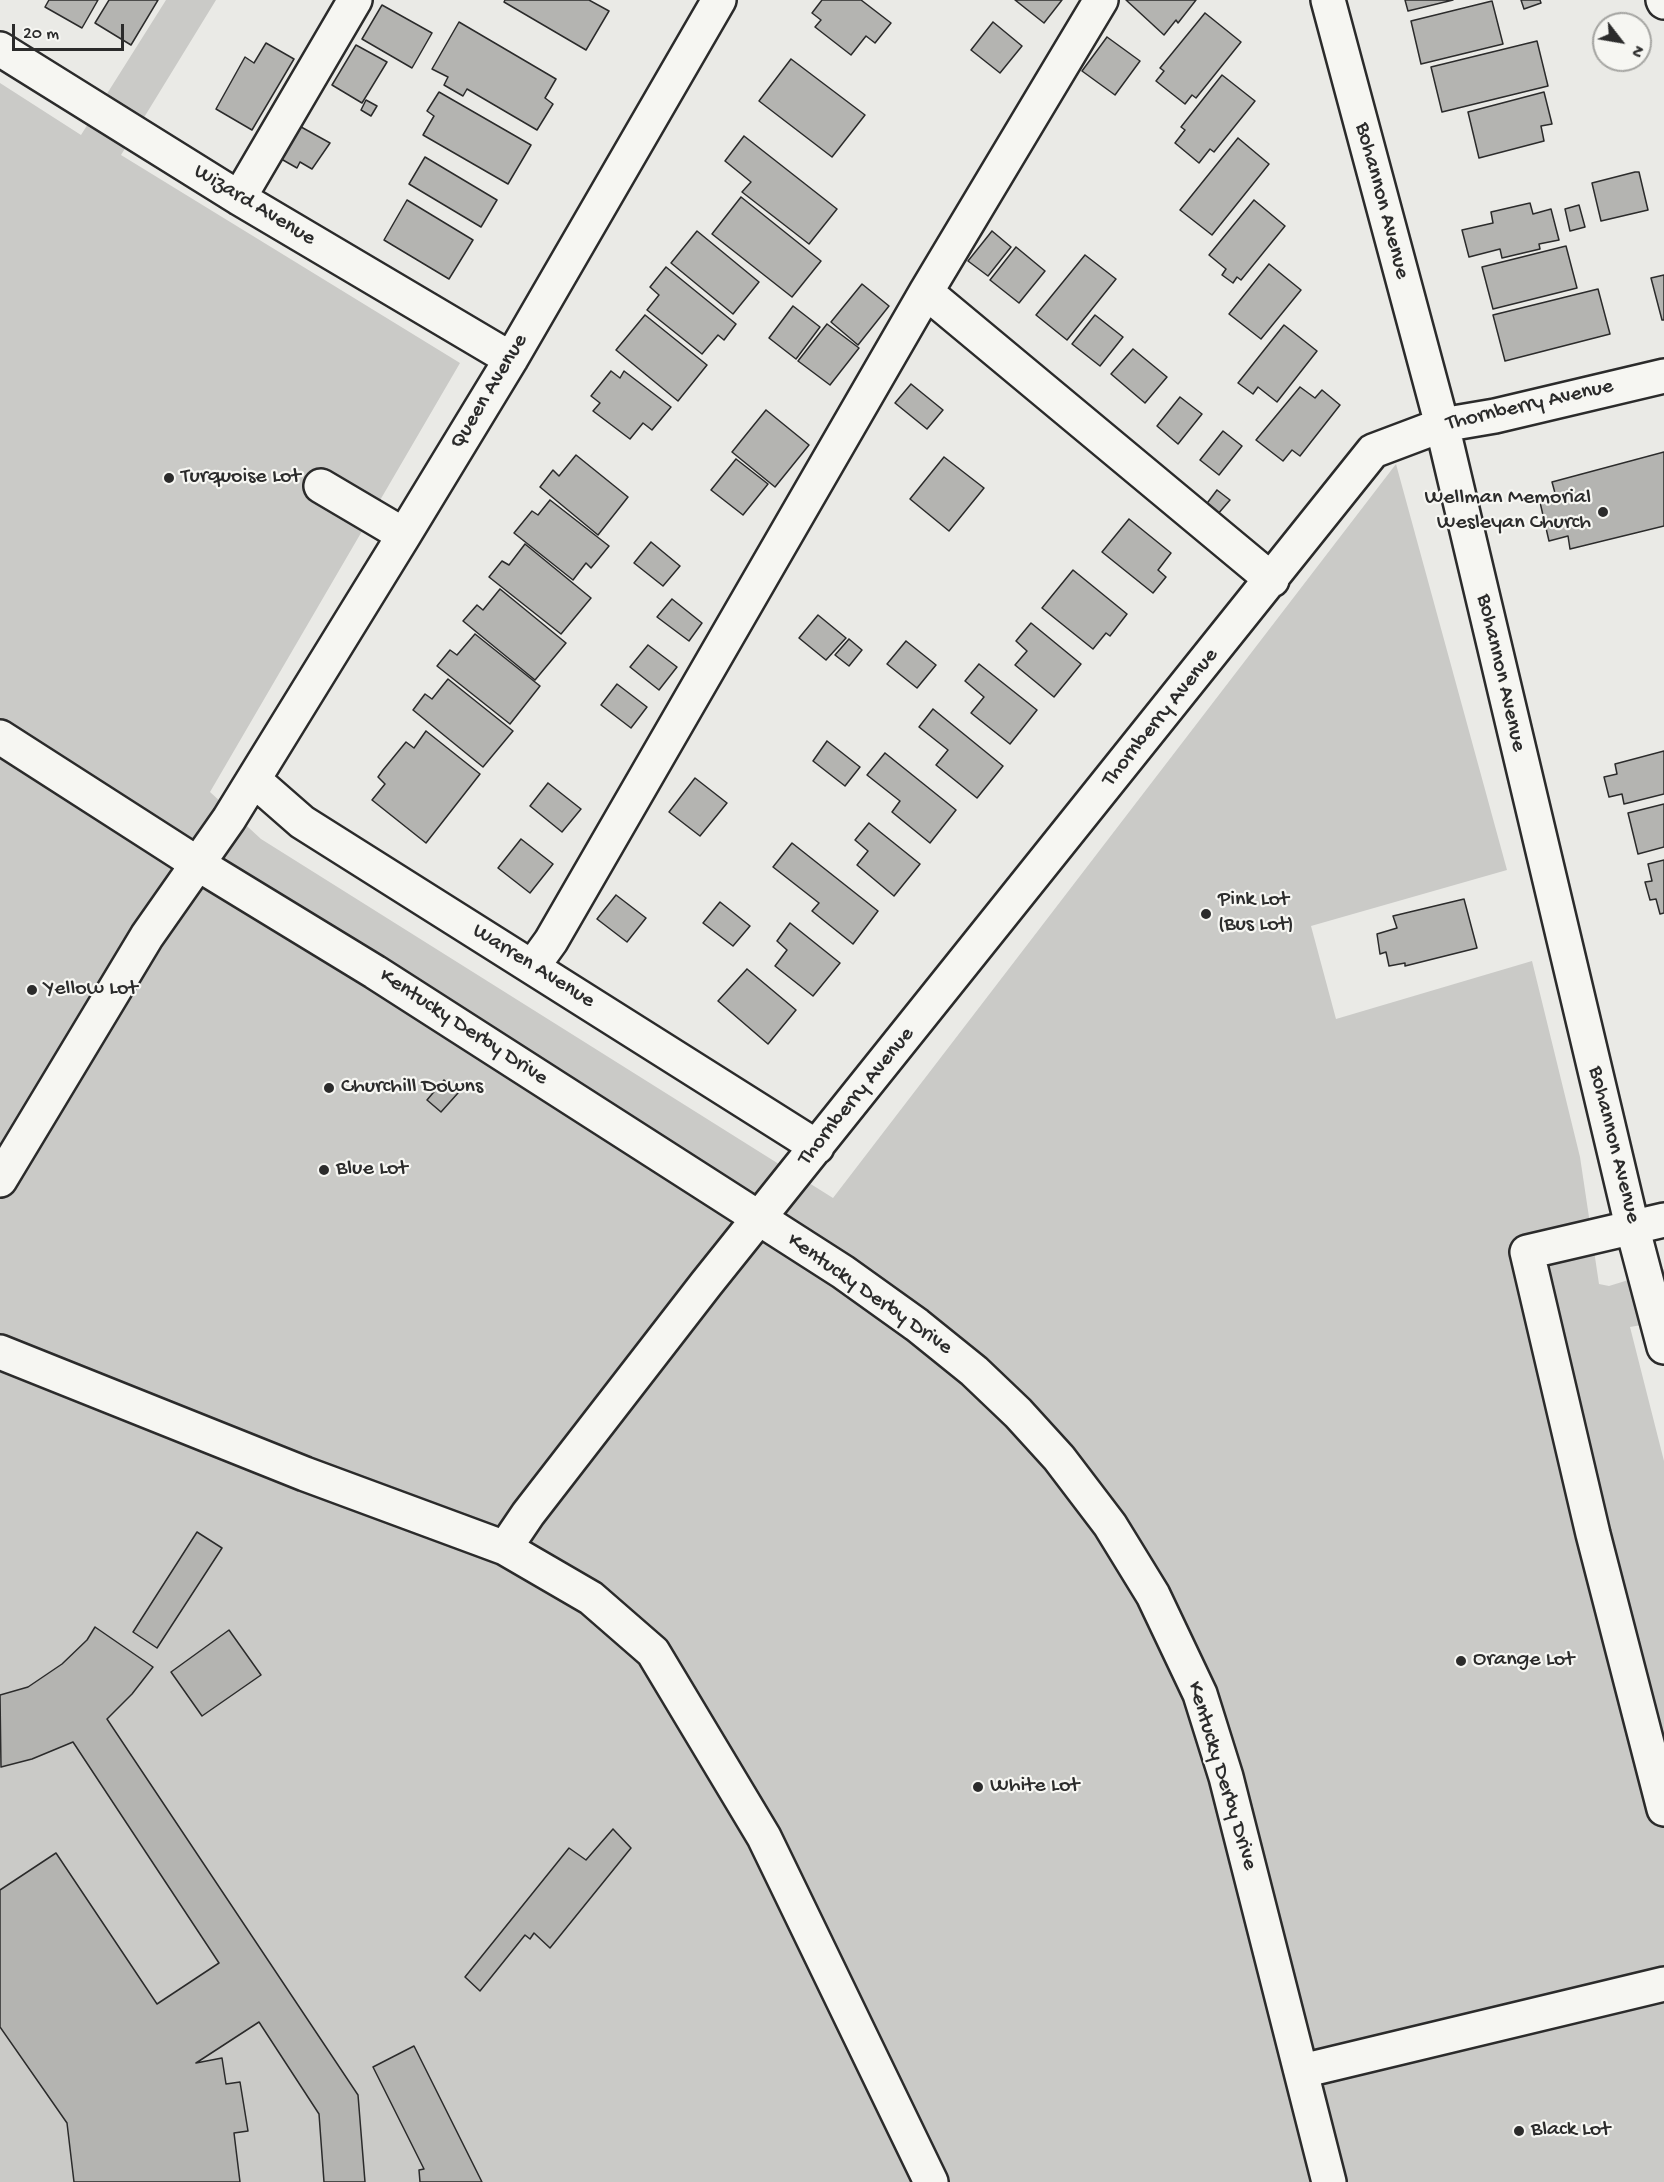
<!DOCTYPE html>
<html>
<head>
<meta charset="utf-8">
<style>
  body { margin:0 }
  #map { position:relative; width:1664px; height:2182px; overflow:hidden; background:#eaeae6; font-family:"Gochi Hand",sans-serif }
  canvas { display:block }
  .north { position:absolute; left:1592px; top:12px; width:60px; height:60px; box-sizing:border-box; background:#f6f6f2; border:2px solid #a5a5a2; border-radius:50%; rotate:121deg; font-size:16px; font-weight:700; line-height:24px; text-align:center; color:#2b2b2b }
  .north::after { content:''; display:block; margin:auto; width:21px; height:27px; background:#2b2b2b; clip-path:polygon(50% 0,100% 100%,50% 72%,0 100%) }
  .scale { position:absolute; left:12px; top:24px; width:112px; height:27px; box-sizing:border-box; border:3px solid #2b2b2b; border-top:0; padding-left:8px; font-size:18px; line-height:21px; white-space:nowrap; color:#2b2b2b; -webkit-text-stroke:4px #f6f6f2; paint-order:stroke }
</style>
</head>
<body>
<div id="map">
<canvas width="1664" height="2182"></canvas>
<div class="north">N</div>
<div class="scale">20 m</div>
</div>
<script>
const c = document.querySelector('canvas').getContext('2d');
c.lineJoin = 'round';
function paint(path, color) {
  c.fillStyle = color;
  c.fill(path, 'evenodd');
}
function shape(rows) {
  const path = new Path2D();
  for (const r of rows) {
    path.moveTo(r[0], r[1]);
    for (let i = 2; i < r.length; i += 2) path.lineTo(r[i], r[i + 1]);
  }
  return path;
}
function stroke(path, color, width, dash) {
  c.strokeStyle = color;
  c.lineWidth = width;
  c.lineCap = dash ? 'butt' : 'round';
  c.setLineDash(dash || []);
  c.stroke(path);
}
function drawText(font, color, halo, rows, align = 'center') {
  c.font = font + ' "Gochi Hand",sans-serif';
  c.lineWidth = 4.5;
  c.setLineDash([]);
  c.textBaseline = 'middle';
  c.strokeStyle = halo;
  c.fillStyle = color;
  for (const [text, x, y, turn = 0] of rows) {
    c.save();
    c.translate(x, y);
    c.rotate((+turn || 0) * Math.PI / 180);
    c.textAlign = isNaN(turn) ? turn : align;
    if (halo) c.strokeText(text, 0, 0);
    c.fillText(text, 0, 0);
    c.restore();
  }
}
paint(shape([
  [166,0,216,0,121,155,460,363,210,792,261,839,833,1198,1396,464,1507,870,1311,926,1336,1019,1532,961,1580,1157,1599,1284,1609,1286,1664,1269,1664,1321,1630,1327,1664,1461,1664,2182,0,2182,0,83,81,135]
]), '#cacac7');
const building = shape([
  [49,0,98,0,82,28,45,7,49,0],
  [109,0,158,0,131,45,95,23,109,0],
  [505,0,589,0,609,11,586,50,504,2,505,0],
  [822,0,861,0,891,23,875,43,866,36,851,55,815,27,821,20,812,13,822,0],
  [1015,0,1062,0,1044,23,1015,0],
  [1126,0,1196,0,1178,23,1176,20,1164,35,1126,0],
  [1405,0,1453,0,1408,11,1405,0],
  [1521,0,1540,0,1541,3,1524,9,1521,0],
  [1492,1,1503,44,1421,64,1411,21,1492,1],
  [382,5,432,33,412,68,362,39,382,5],
  [1205,13,1241,42,1196,98,1192,95,1185,104,1156,81,1164,71,1160,68,1205,13],
  [459,22,556,79,545,98,553,104,537,130,467,89,463,96,444,85,448,77,432,69,459,22],
  [993,22,1022,46,1000,73,971,50,993,22],
  [1107,37,1140,61,1115,95,1082,71,1107,37],
  [1537,41,1548,86,1442,112,1431,67,1537,41],
  [266,43,294,59,252,130,216,109,245,57,254,63,266,43],
  [356,45,387,62,362,103,332,85,356,45],
  [791,59,865,115,832,157,759,101,791,59],
  [1222,75,1255,101,1214,152,1210,149,1199,163,1175,143,1185,130,1181,127,1222,75],
  [439,92,531,145,508,184,423,135,434,116,427,111,439,92],
  [1544,92,1552,124,1541,126,1544,141,1479,158,1468,112,1544,92],
  [366,100,377,106,371,116,361,110,366,100],
  [294,123,330,143,312,169,300,162,297,168,276,156,294,123],
  [744,136,837,209,809,244,742,192,751,182,725,161,744,136],
  [1238,138,1269,164,1212,235,1180,210,1238,138],
  [425,157,497,200,481,227,409,184,425,157],
  [1635,172,1639,172,1648,210,1601,221,1592,183,1635,172],
  [741,197,821,261,792,297,712,234,741,197],
  [407,200,473,240,449,279,384,240,407,200],
  [1254,200,1285,226,1241,280,1237,277,1233,283,1222,275,1226,269,1209,255,1254,200],
  [1530,203,1533,214,1551,209,1559,240,1539,244,1540,249,1502,258,1500,249,1469,257,1462,230,1493,223,1491,212,1530,203],
  [1579,205,1585,227,1570,231,1565,209,1579,205],
  [697,231,759,282,733,314,671,263,697,231],
  [992,231,1011,247,988,276,968,261,992,231],
  [1566,246,1577,288,1493,309,1482,267,1566,246],
  [1016,247,1045,271,1019,303,990,280,1016,247],
  [1085,255,1116,279,1067,340,1036,315,1085,255],
  [1269,264,1301,290,1261,339,1229,314,1269,264],
  [666,267,736,324,724,340,718,335,702,354,647,310,659,295,650,287,666,267],
  [1664,275,1664,320,1662,320,1651,278,1664,275],
  [862,284,889,306,858,345,831,322,862,284],
  [1598,289,1610,334,1505,361,1493,315,1598,289],
  [793,306,820,327,796,359,769,338,793,306],
  [645,315,707,365,678,401,616,350,645,315],
  [1095,315,1123,337,1100,366,1072,344,1095,315],
  [827,324,859,348,830,385,798,361,827,324],
  [1284,325,1317,351,1277,402,1258,387,1253,394,1238,383,1284,325],
  [1133,349,1167,377,1145,403,1111,374,1133,349],
  [611,371,620,378,624,371,671,407,652,430,643,423,630,439,593,411,600,403,591,396,611,371],
  [911,384,943,410,927,429,895,403,911,384],
  [1300,387,1315,398,1322,390,1340,405,1300,456,1292,450,1283,461,1256,440,1300,387],
  [1180,397,1202,414,1178,444,1157,426,1180,397],
  [766,410,809,445,775,487,732,452,766,410],
  [1223,431,1242,446,1219,475,1200,460,1223,431],
  [1664,452,1664,526,1570,549,1568,536,1549,541,1539,498,1555,493,1552,482,1664,452],
  [576,455,628,497,598,535,540,487,553,470,559,476,576,455],
  [944,457,984,488,949,531,910,499,944,457],
  [736,459,768,484,743,515,711,490,736,459],
  [1217,490,1230,500,1217,515,1205,506,1217,490],
  [550,500,609,546,591,568,586,563,573,580,514,533,532,511,538,515,550,500],
  [1129,519,1171,553,1158,570,1166,577,1153,593,1102,552,1129,519],
  [651,542,680,566,663,586,634,563,651,542],
  [525,544,591,598,561,634,489,577,502,561,509,565,525,544],
  [1073,570,1127,614,1110,636,1106,633,1093,649,1042,608,1073,570],
  [500,589,566,643,535,680,463,621,477,605,483,610,500,589],
  [672,599,702,623,689,641,657,617,672,599],
  [818,615,846,638,826,660,799,638,818,615],
  [1031,623,1081,664,1054,697,1015,665,1027,651,1016,641,1031,623],
  [475,634,540,686,510,724,437,666,450,650,457,655,475,634],
  [849,639,862,650,849,666,835,655,849,639],
  [906,641,936,665,917,688,887,664,906,641],
  [648,645,677,667,659,690,630,667,648,645],
  [979,664,1037,710,1010,744,971,713,984,697,965,681,979,664],
  [448,679,513,731,483,767,413,710,425,694,432,699,448,679],
  [617,684,647,707,631,728,601,705,617,684],
  [933,709,1003,766,977,798,936,765,948,750,919,727,933,709],
  [426,731,480,774,426,843,372,800,385,784,378,777,383,770,406,742,414,748,426,731],
  [827,741,860,767,845,786,813,761,827,741],
  [1664,751,1664,794,1624,804,1622,794,1609,797,1604,777,1617,774,1615,764,1664,751],
  [885,753,956,810,930,843,892,812,900,801,867,775,885,753],
  [695,778,727,803,700,836,669,812,695,778],
  [548,783,581,809,562,832,530,806,548,783],
  [1664,804,1664,847,1638,854,1628,813,1664,804],
  [869,823,920,864,894,896,857,865,868,851,855,840,869,823],
  [521,839,553,864,530,893,498,868,521,839],
  [792,843,878,911,853,944,812,911,819,903,773,867,792,843],
  [1664,860,1664,913,1660,914,1656,899,1650,900,1645,882,1652,881,1648,864,1664,860],
  [616,895,646,918,627,942,597,919,616,895],
  [1464,899,1477,948,1405,966,1405,963,1389,966,1386,952,1380,954,1377,934,1397,928,1393,916,1464,899],
  [720,902,750,926,733,946,703,923,720,902],
  [790,923,840,963,813,996,775,966,787,950,777,941,790,923],
  [747,969,796,1010,768,1044,718,1001,747,969],
  [444,1080,458,1093,441,1112,427,1100,444,1080],
  [197,1532,222,1548,157,1648,133,1632,197,1532],
  [95,1627,153,1667,132,1694,107,1719,358,2095,365,2182,324,2182,319,2114,259,2022,196,2063,222,2058,226,2084,240,2082,248,2131,234,2133,240,2182,74,2182,67,2123,0,2027,0,1890,56,1853,157,2004,219,1963,73,1742,32,1759,1,1767,0,1695,28,1687,62,1664,87,1640,95,1627],
  [229,1630,261,1675,202,1716,171,1672,229,1630],
  [613,1829,631,1848,550,1948,534,1933,530,1939,525,1935,480,1991,465,1977,569,1848,586,1860,613,1829],
  [414,2046,482,2182,420,2182,419,2170,424,2169,373,2067,414,2046]
]);
paint(building, '#b4b4b1');
stroke(building, '#2b2b2b', 1.5);
const minor = shape([
  [1328,0,1442,425,1632,1226,1664,1347],
  [1663,0,1664,2],
  [0,49,239,198,511,359],
  [239,198,355,0],
  [926,292,1272,580],
  [321,486,404,535],
  [0,737,198,864,375,972,843,1272,917,1325,974,1371,1018,1413,1059,1458,1110,1525,1153,1595,1200,1694,1226,1777,1329,2182],
  [254,780,302,822,817,1147],
  [533,966,551,941,926,292,1101,0],
  [0,1180,147,936,229,819,404,535,511,359,719,0],
  [1664,1220,1527,1252,1593,1534,1664,1809],
  [0,1352,305,1474,505,1548],
  [1302,2071,1664,1984],
  [931,2182,764,1837,653,1652,591,1598,505,1548,528,1514,706,1284,1373,451,1442,425,1495,416,1664,376]
]);
stroke(minor, '#2b2b2b', 38);
stroke(minor, '#f6f6f2', 33);
for (const [x, y, r, color] of [
  [169,478,6,"#2b2b2b"],
  [1603,512,6,"#2b2b2b"],
  [1206,914,6,"#2b2b2b"],
  [32,990,6,"#2b2b2b"],
  [329,1088,6,"#2b2b2b"],
  [324,1170,6,"#2b2b2b"],
  [1461,1661,6,"#2b2b2b"],
  [978,1787,6,"#2b2b2b"],
  [1519,2131,6,"#2b2b2b"]
]) {
  const dot = new Path2D();
  dot.arc(x, y, r, 0, 2 * Math.PI);
  c.fillStyle = color;
  c.fill(dot);
  stroke(dot, '#f6f6f2', 2);
}
drawText('22px', '#2b2b2b', '#f6f6f2', [
  ["Bohannon Avenue",1381,201,75],
  ["Wizard Avenue",254,206,31],
  ["Queen Avenue",490,392,-59],
  ["Thornberry Avenue",1530,406,-13],
  ["Bohannon Avenue",1500,673,77],
  ["Thornberry Avenue",1161,718,-51],
  ["Warren Avenue",533,967,32],
  ["Kentucky Derby Drive",463,1028,33],
  ["Thornberry Avenue",857,1097,-51],
  ["Bohannon Avenue",1613,1145,76],
  ["Kentucky Derby Drive",869,1295,35],
  ["Kentucky Derby Drive",1221,1776,73]
]);
drawText('22px', '#2b2b2b', '#f6f6f2', [
  ["Turquoise Lot",181,478],
  ["Wellman Memorial",1591,499,"right"],
  ["Wesleyan Church",1591,524,"right"],
  ["Pink Lot",1218,901],
  ["(Bus Lot)",1218,926],
  ["Yellow Lot",44,990],
  ["Churchill Downs",341,1088],
  ["Blue Lot",336,1170],
  ["Orange Lot",1473,1661],
  ["White Lot",990,1787],
  ["Black Lot",1531,2131]
], 'left');
</script>
</body>
</html>
